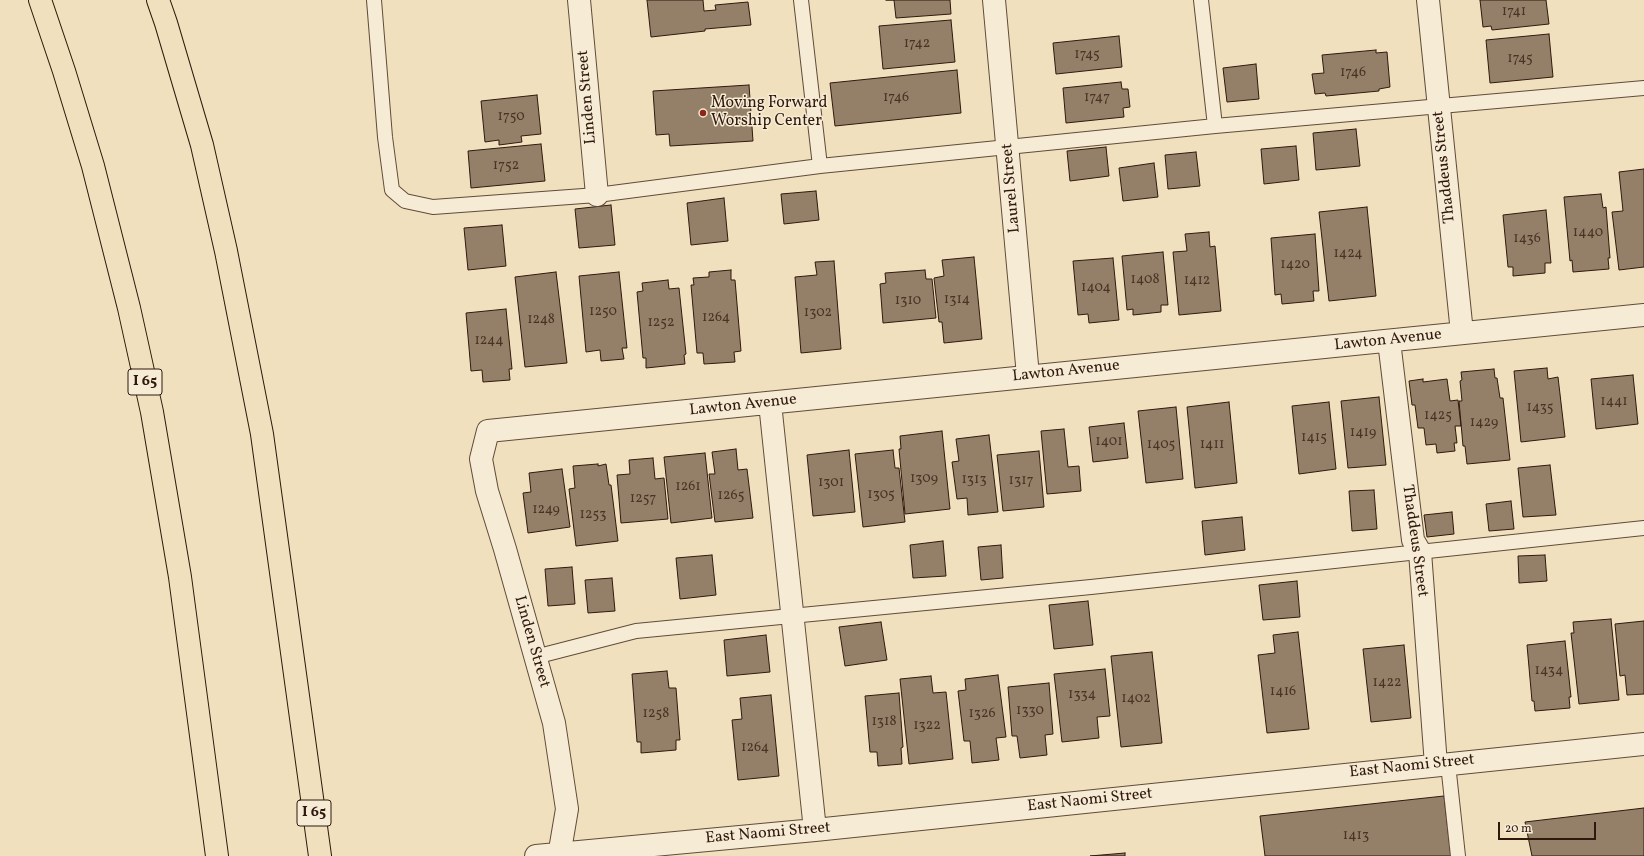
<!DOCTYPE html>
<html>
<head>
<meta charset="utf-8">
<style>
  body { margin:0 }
  #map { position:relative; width:1644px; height:856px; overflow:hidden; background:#f1e0bd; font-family:Vollkorn,serif }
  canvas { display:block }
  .scale { position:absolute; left:1498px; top:822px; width:98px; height:18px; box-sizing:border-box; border:2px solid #2f190e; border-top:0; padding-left:5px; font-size:12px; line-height:14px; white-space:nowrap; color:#2f190e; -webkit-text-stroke:3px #f6ebd4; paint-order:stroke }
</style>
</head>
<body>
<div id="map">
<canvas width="1644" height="856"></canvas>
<div class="scale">20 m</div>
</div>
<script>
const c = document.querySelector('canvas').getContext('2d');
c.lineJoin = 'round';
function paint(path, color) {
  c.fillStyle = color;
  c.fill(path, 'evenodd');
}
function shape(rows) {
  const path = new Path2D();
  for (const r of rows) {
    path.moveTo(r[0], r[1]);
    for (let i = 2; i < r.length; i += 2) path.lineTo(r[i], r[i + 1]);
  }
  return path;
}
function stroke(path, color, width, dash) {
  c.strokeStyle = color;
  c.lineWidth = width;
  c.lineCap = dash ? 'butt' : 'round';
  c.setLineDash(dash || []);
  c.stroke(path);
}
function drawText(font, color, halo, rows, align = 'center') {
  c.font = font + ' Vollkorn,serif';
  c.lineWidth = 3;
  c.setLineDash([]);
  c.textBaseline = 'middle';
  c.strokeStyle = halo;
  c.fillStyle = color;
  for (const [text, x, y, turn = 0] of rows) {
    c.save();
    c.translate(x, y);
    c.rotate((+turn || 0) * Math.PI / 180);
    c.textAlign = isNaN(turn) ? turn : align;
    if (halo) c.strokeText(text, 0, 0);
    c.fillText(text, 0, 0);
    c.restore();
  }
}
const building = shape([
  [647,0,703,0,704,11,716,10,715,5,748,2,751,25,705,29,705,31,651,37,647,0],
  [886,0,950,0,951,14,896,18,894,0,886,0],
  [1480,0,1546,0,1549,24,1492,30,1491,26,1483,27,1480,0],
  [951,20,955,62,883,69,879,26,951,20],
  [1549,34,1553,77,1490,83,1486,40,1549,34],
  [1119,36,1122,67,1056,74,1053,43,1119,36],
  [1376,50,1376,53,1387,52,1390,87,1379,89,1379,91,1326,96,1325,93,1315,94,1312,74,1324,73,1322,55,1376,50],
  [1256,64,1259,99,1227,102,1223,68,1256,64],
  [957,70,961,113,835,126,830,83,957,70],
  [1121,82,1122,89,1128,89,1130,107,1123,108,1124,117,1066,123,1063,88,1121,82],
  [749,85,753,141,670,146,669,134,656,135,653,91,749,85],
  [537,95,541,134,521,136,522,142,499,145,499,140,485,142,481,101,537,95],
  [1356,129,1360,166,1316,170,1313,133,1356,129],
  [541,144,545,181,471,188,468,151,541,144],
  [1296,146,1299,180,1264,184,1261,149,1296,146],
  [1106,147,1109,176,1070,181,1067,151,1106,147],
  [1196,152,1200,186,1168,189,1165,155,1196,152],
  [1154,163,1158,197,1123,201,1119,168,1154,163],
  [1644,169,1644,267,1619,270,1612,212,1623,211,1619,172,1644,169],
  [816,191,819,220,784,224,781,194,816,191],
  [1601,194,1603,208,1606,207,1610,258,1608,258,1609,269,1573,272,1572,260,1570,261,1564,197,1601,194],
  [724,198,728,241,691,245,687,203,724,198],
  [611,205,615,245,579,248,575,209,611,205],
  [1367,207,1376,296,1329,301,1319,212,1367,207],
  [1546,210,1551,263,1545,263,1545,273,1513,276,1513,267,1508,267,1503,215,1546,210],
  [502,225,506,266,468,270,464,228,502,225],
  [1209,232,1210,247,1215,246,1221,311,1179,315,1173,252,1187,251,1185,234,1209,232],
  [1315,234,1319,291,1313,291,1314,301,1282,304,1281,294,1275,295,1271,238,1315,234],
  [1163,252,1168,305,1161,305,1161,312,1133,315,1133,309,1127,310,1122,256,1163,252],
  [974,257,982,339,944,343,942,322,939,322,934,278,944,276,942,260,974,257],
  [1113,258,1119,320,1089,323,1088,314,1078,315,1073,261,1113,258],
  [834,261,841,349,801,353,795,277,817,275,815,262,834,261],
  [731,270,731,280,735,280,741,351,734,352,735,362,704,364,703,353,697,353,691,285,694,285,693,278,709,277,709,272,731,270],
  [925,270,926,279,932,279,936,318,883,323,880,284,886,283,885,273,925,270],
  [556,272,567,363,525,367,515,277,556,272],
  [619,272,627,348,622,348,624,359,601,361,600,350,586,352,579,276,619,272],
  [668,280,669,289,679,288,686,354,684,355,685,364,646,368,646,358,643,358,637,292,643,291,642,283,668,280],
  [506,309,512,369,509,369,510,380,483,382,482,370,471,371,466,313,506,309],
  [1547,368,1548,379,1558,377,1565,437,1521,442,1514,371,1547,368],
  [1494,369,1495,378,1497,378,1500,398,1503,398,1510,460,1467,464,1465,446,1463,446,1459,401,1462,401,1460,381,1462,380,1461,372,1494,369],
  [1633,375,1638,424,1596,429,1591,379,1633,375],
  [1423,379,1423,382,1447,379,1450,401,1458,400,1461,426,1455,426,1457,443,1454,443,1455,451,1437,453,1436,444,1426,445,1424,428,1418,428,1415,405,1412,405,1409,381,1423,379],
  [1379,397,1386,465,1348,468,1341,401,1379,397],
  [1229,402,1237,483,1195,488,1187,407,1229,402],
  [1329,402,1336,469,1299,474,1292,406,1329,402],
  [1176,407,1183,479,1146,483,1138,411,1176,407],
  [1124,423,1128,458,1093,462,1089,427,1124,423],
  [1064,429,1068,467,1079,466,1081,491,1047,494,1041,431,1064,429],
  [942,431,950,509,905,514,899,449,901,449,900,436,942,431],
  [989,435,998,512,968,515,967,498,957,499,952,462,959,461,956,439,989,435],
  [736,449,738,470,747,469,753,518,715,522,709,474,715,474,712,452,736,449],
  [849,450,855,512,813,516,807,455,849,450],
  [893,450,895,468,899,468,905,522,863,527,855,454,893,450],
  [1039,451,1044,507,1003,511,997,455,1039,451],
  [705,453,712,518,671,523,664,457,705,453],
  [653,458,655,479,664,478,668,519,621,523,617,475,630,474,629,460,653,458],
  [598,464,598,466,606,464,609,485,611,485,618,541,576,546,569,489,575,488,573,466,598,464],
  [1550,465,1556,515,1523,517,1518,468,1550,465],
  [562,469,570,527,528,533,523,493,531,492,529,473,562,469],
  [1374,490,1377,529,1352,531,1349,491,1374,490],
  [1511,501,1514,529,1489,531,1486,504,1511,501],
  [1452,512,1454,534,1427,537,1424,515,1452,512],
  [1242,517,1245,550,1205,555,1202,521,1242,517],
  [943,541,946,576,913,578,910,545,943,541],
  [1001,545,1003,578,981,580,978,547,1001,545],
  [712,555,716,595,680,599,676,558,712,555],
  [1545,555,1547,581,1519,583,1518,556,1545,555],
  [572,567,575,604,548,606,545,569,572,567],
  [612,578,615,611,588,613,585,580,612,578],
  [1297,581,1300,617,1263,620,1259,585,1297,581],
  [1088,601,1093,645,1054,649,1049,605,1088,601],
  [1611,619,1619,700,1579,704,1571,633,1574,633,1573,622,1611,619],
  [1644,621,1644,694,1627,695,1625,675,1620,676,1615,624,1644,621],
  [881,622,887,660,845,666,839,627,881,622],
  [1298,632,1309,729,1267,733,1258,655,1275,653,1273,635,1298,632],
  [766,635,770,672,727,676,724,640,766,635],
  [1565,641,1571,697,1569,697,1570,708,1535,711,1534,701,1532,701,1527,645,1565,641],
  [1404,645,1411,718,1371,722,1363,649,1404,645],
  [1152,652,1162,743,1121,747,1111,656,1152,652],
  [1105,669,1110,716,1097,717,1099,738,1062,742,1054,674,1105,669],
  [667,671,669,688,676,688,680,740,676,740,676,750,641,753,641,742,637,742,632,674,667,671],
  [998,675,1006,737,996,738,999,760,972,763,970,741,964,741,958,691,966,690,965,679,998,675],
  [931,676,933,693,946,692,953,759,909,764,900,679,931,676],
  [1049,683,1053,734,1045,735,1047,755,1020,758,1017,736,1012,736,1008,687,1049,683],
  [899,693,903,747,901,748,902,764,878,766,877,752,870,752,865,696,899,693],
  [771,695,779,776,738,780,732,720,742,719,740,698,771,695],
  [1444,796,1451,856,1265,856,1260,816,1444,796],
  [1644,808,1644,856,1532,856,1525,822,1644,808],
  [1125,853,1125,856,1090,856,1125,853]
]);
paint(building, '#948069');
stroke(building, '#2f190e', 1);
const service = shape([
  [374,0,385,137,392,190,405,201,433,207,597,195,820,166,1215,126,1644,88],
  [801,0,820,166],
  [1201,0,1215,126],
  [535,657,636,631,1091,587,1644,528],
  [1448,764,1458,856]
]);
const minor = shape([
  [579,0,597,195],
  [994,0,1028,376],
  [1428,0,1462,333],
  [1389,341,1413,540,1420,552,1436,765],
  [770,403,815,830],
  [536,856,815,830,1644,744],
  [559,856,567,809,554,723,505,549,487,491,481,459,488,431,1644,315]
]);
const motorway = shape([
  [40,0,64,71,93,166,129,308,152,412,180,577,217,856],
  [158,0,166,23,202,145,226,251,262,434,320,856]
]);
stroke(service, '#604b3a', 16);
stroke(minor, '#604b3a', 24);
stroke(motorway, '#2f190e', 24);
stroke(service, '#f6ebd4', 14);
stroke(minor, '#f6ebd4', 22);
stroke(motorway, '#f1e0bd', 22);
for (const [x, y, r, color] of [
  [703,113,4,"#8f2418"]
]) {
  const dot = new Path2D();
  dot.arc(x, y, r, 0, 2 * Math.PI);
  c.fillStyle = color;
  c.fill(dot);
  stroke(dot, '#f6ebd4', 1.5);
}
drawText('14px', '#483325', null, [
  ["1741",1514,12],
  ["1742",917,44],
  ["1745",1087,55],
  ["1745",1520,59],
  ["1746",1353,73],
  ["1746",896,98],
  ["1747",1097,98],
  ["1750",511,117],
  ["1752",506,166],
  ["1440",1588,233],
  ["1436",1527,239],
  ["1424",1348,254],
  ["1420",1295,265],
  ["1408",1145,280],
  ["1412",1197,281],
  ["1404",1096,288],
  ["1314",957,300],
  ["1310",908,301],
  ["1250",603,312],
  ["1302",818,313],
  ["1264",716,318],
  ["1248",541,320],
  ["1252",661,323],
  ["1244",489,341],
  ["1441",1614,402],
  ["1435",1540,408],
  ["1425",1438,416],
  ["1429",1484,423],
  ["1419",1363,433],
  ["1415",1314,438],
  ["1401",1109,442],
  ["1405",1161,445],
  ["1411",1212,445],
  ["1309",924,479],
  ["1313",974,480],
  ["1317",1021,481],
  ["1301",831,483],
  ["1261",688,487],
  ["1305",881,495],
  ["1265",731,496],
  ["1257",643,499],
  ["1249",546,510],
  ["1253",593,515],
  ["1434",1549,671],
  ["1422",1387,683],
  ["1416",1283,692],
  ["1334",1082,695],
  ["1402",1136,699],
  ["1330",1030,711],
  ["1258",656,714],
  ["1326",982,714],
  ["1318",884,722],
  ["1322",927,726],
  ["1264",755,748],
  ["1413",1356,836]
]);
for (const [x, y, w] of [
  [145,382,34],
  [314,813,34]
]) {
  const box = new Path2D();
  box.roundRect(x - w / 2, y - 13, w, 26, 3);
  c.fillStyle = '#f6ebd4';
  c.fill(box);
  stroke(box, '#2f190e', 1);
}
drawText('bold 15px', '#2f190e', null, [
  ["I 65",145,382],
  ["I 65",314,813]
]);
drawText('16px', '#2f190e', '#f6ebd4', [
  ["Linden Street",588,97,-95],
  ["Thaddeus Street",1445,167,-96],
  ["Laurel Street",1012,188,-95],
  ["Lawton Avenue",1388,341,-6],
  ["Lawton Avenue",1066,372,-6],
  ["Lawton Avenue",743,406,-6],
  ["Thaddeus Street",1414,541,82],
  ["Linden Street",531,642,74],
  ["East Naomi Street",1412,767,-6],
  ["East Naomi Street",1090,801,-6],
  ["East Naomi Street",768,834,-5]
]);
drawText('16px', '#2f190e', '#f6ebd4', [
  ["Moving Forward",711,104],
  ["Worship Center",711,122]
], 'left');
</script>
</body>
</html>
